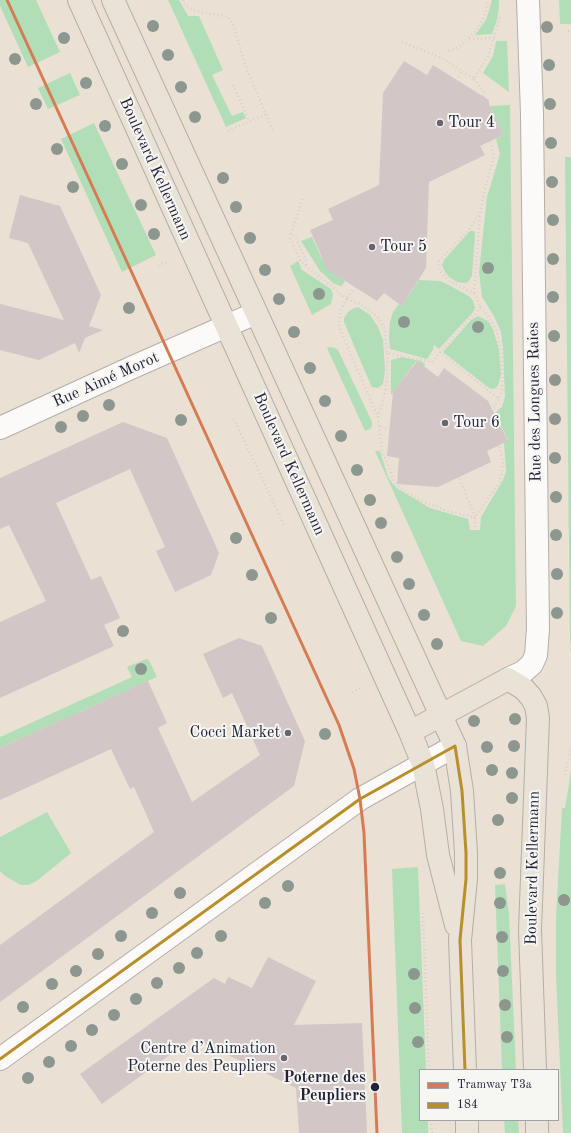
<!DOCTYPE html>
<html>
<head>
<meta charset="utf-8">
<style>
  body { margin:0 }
  #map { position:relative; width:571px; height:1133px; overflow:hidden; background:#eae1d4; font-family:"Old Standard TT",serif }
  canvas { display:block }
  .legend { position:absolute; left:419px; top:1069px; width:140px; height:52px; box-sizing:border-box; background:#f6f6f2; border:1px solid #a1a1a9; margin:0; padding:5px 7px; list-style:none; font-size:12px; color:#22223b }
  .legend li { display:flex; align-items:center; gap:8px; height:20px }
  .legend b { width:20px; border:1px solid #a1a1a9 }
</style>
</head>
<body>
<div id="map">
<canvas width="571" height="1133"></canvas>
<ul class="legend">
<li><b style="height:5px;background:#d67c54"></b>Tramway T3a</li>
<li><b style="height:5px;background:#b7902b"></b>184</li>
</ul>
</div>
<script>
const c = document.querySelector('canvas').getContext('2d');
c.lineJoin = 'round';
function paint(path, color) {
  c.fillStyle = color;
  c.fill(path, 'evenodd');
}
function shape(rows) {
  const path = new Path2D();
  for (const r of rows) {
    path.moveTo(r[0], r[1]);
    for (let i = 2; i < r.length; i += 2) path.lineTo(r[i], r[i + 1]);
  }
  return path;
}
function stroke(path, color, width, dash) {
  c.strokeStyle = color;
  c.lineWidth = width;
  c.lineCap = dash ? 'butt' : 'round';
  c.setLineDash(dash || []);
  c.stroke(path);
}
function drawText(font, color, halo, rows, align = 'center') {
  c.font = font + ' "Old Standard TT",serif';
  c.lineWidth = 4;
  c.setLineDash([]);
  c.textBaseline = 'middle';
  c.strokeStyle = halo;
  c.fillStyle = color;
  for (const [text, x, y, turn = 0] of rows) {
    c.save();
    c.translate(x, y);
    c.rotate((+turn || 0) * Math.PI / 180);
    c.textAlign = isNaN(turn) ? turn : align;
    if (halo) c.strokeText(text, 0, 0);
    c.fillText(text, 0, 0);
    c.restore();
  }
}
paint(shape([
  [0,0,36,0,60,52,28,67,0,6],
  [168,0,179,0,188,16,199,16,223,70,212,75,232,116,243,112,246,118,226,127],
  [492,0,499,0,499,7,497,20,492,34,475,35,486,20],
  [559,0,571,0,571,24,560,24],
  [496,41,507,41,509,92,483,73,493,56],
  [70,73,80,95,48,109,38,88],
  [510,105,516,606,506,626,483,646,461,641,375,451,380,451,388,477,393,484,398,489,430,508,468,519,470,530,480,530,481,517,503,480,506,471,504,443,508,440,495,413,502,407,505,397,503,349,501,332,494,316,482,297,479,272,487,197,500,154,496,139,503,135,490,106],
  [94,123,156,255,122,272,61,139],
  [565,157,571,157,571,644,570,644],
  [470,231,474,231,475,234,472,276,468,282,464,283,457,282,449,277,445,272,442,265,444,260],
  [312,237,322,259,333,272,345,281,342,286,340,286,333,283,320,271,301,241],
  [298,261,302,270,331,289,333,294,331,304,312,315,290,266],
  [419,280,440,281,447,284,470,297,473,301,475,308,473,312,439,349,434,345,433,347,434,348,427,359,390,349,389,336,390,322,393,312,399,304,402,306],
  [358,307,370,315,378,327,383,340,385,371,383,384,378,388,372,387,370,383,344,322,344,318,348,312,354,308],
  [478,316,488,321,493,329,499,349,501,374,499,383,496,388,493,389,489,388,443,352,471,320],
  [330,347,335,348,338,350,372,422,372,426,370,429,365,431,327,348],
  [402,357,421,361,425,364,424,367,416,361,391,395,391,360],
  [146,659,149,660,157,677,0,748,0,737,132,677,127,667],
  [571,771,571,1133,563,1133,556,975,556,917,562,808,565,808],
  [47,812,71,853,38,880,29,885,21,885,5,876,0,871,0,837],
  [417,867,418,869,426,1070,420,1070,420,1120,428,1120,428,1133,402,1133,392,869],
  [505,884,509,914,516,1070,502,1070,495,885],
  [504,1120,518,1120,519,1133,505,1133]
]), '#b1deb7');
paint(shape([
  [404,61,427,75,433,65,489,100,489,104,503,135,480,146,485,155,429,182,426,268,402,306,384,293,377,301,328,270,326,267,310,230,333,220,328,209,379,185,383,93],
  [20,195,60,206,101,295,89,326,103,330,85,338,79,353,75,343,39,360,0,350,0,304,64,320,28,243,9,238],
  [417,361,438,377,444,368,488,401,508,441,487,451,491,462,438,487,397,484,399,458,387,456,393,392],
  [123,422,167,438,219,553,211,575,175,592,156,551,165,547,130,469,56,503,91,580,101,576,120,618,104,625,114,646,0,698,0,622,46,601,9,525,0,529,0,478],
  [239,638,262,646,305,741,294,786,0,1002,0,945,154,832,134,787,130,789,111,749,0,800,0,748,148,681,167,723,158,728,192,802,260,755,232,693,223,698,203,654],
  [268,957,316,981,294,1025,362,1023,367,1133,299,1133,296,1088,193,1038,102,1104,80,1074,214,978,225,984,228,977,252,988]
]), '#d2c6c7');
const minor = shape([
  [0,428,133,367,256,313],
  [508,679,523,672,532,664,536,655,538,629,532,114,528,0],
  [0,1059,360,799,455,746]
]);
const major = shape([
  [79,0,410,732,423,764,432,809,438,855,456,925],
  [113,0,455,746,462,791,466,853,466,879,460,940,465,1070],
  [410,732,508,679,524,689,531,697,536,706,538,718,530,930,535,1070],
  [467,1120,467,1133],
  [537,1120,537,1133]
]);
stroke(minor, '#b4aea9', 24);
stroke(major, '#b4aea9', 24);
stroke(shape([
  [183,0,185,5,196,11,229,17,234,27,245,65,273,131],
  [568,31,571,31],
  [469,39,494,38],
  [402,42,442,58,461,71],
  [449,51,459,47,479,27,485,14,489,0],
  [474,79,484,92,480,104],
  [457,81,461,71,474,79,488,56,500,18],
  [233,85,249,121],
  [228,131,266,114],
  [291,234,303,197],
  [306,265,306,260,299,245,295,236,291,234,290,238,301,262,334,288,346,299,340,313,339,327,378,417,379,426,390,430],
  [158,266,167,262],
  [355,287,346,299,360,304,378,317,385,330,387,353,432,362,469,319,476,313,481,306,474,293,448,280,440,271,439,261,467,232,480,213,485,189,494,156,490,141],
  [474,293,480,214],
  [481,306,496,329,501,349,503,374,502,388,499,399],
  [440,352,499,399,489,413],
  [378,417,384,398,387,379,387,353],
  [234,419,285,527],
  [379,426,382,450,395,483,405,492,421,501,447,511,475,517,459,477],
  [475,531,475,517,500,482,503,464,499,445],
  [570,649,571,649],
  [352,692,361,688],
  [565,775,571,747],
  [423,913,429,1070],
  [431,1120,432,1133]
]), '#d3d1cf', 2.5, [1, 3]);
stroke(minor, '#fcfaf9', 22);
stroke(major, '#e9e2d6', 22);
stroke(shape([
  [0,1059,360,799,455,746,462,791,466,853,466,879,460,940,465,1070]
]), '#b7902b', 3);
stroke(shape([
  [7,0,339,725,354,769,360,799,364,833,377,1133]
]), '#d67c54', 3);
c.fillStyle = '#8c9790';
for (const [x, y] of [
  [153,26],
  [547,27],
  [64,38],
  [168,55],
  [15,59],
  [549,65],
  [86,83],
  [181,87],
  [36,104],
  [550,104],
  [195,117],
  [105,126],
  [551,143],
  [57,149],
  [122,164],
  [223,178],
  [552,182],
  [73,187],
  [141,205],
  [236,207],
  [553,220],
  [154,234],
  [250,238],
  [553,259],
  [488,268],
  [265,270],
  [319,294],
  [553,297],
  [279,299],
  [129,308],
  [404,322],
  [478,327],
  [294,332],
  [554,336],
  [310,368],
  [555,380],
  [325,401],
  [109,405],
  [83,416],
  [555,419],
  [181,420],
  [61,427],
  [341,436],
  [555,458],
  [357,470],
  [556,497],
  [370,500],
  [381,523],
  [556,535],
  [236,538],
  [397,557],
  [557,574],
  [252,575],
  [409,584],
  [557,613],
  [424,615],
  [271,618],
  [123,631],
  [437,644],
  [141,669],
  [515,719],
  [474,721],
  [325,734],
  [514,746],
  [487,747],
  [492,770],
  [512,773],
  [512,798],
  [498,820],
  [500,873],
  [288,886],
  [180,893],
  [564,900],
  [265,903],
  [500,903],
  [152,913],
  [121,936],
  [221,936],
  [502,937],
  [197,953],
  [98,954],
  [179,968],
  [76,971],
  [503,971],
  [414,974],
  [157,983],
  [52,984],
  [136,999],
  [505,1005],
  [23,1007],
  [415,1008],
  [114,1015],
  [92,1030],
  [507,1037],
  [418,1042],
  [71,1046],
  [49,1062],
  [28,1078]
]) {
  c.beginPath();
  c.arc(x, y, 6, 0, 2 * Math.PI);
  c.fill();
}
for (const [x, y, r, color] of [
  [440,123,4,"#686571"],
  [372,247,4,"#686571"],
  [445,423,4,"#686571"],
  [288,733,4,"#686571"],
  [284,1058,4,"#686571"],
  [375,1087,5,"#22223b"]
]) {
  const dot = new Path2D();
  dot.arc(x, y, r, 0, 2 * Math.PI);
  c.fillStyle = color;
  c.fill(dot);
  stroke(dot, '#f6f6f2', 1.5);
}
drawText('16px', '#22223b', '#f6f6f2', [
  ["Tour 4",448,123],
  ["Tour 5",380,247],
  ["Tour 6",453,423],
  ["Cocci Market",280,733,"right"],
  ["Centre d’Animation",276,1049,"right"],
  ["Poterne des Peupliers",276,1067,"right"]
], 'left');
drawText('16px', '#22223b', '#f6f6f2', [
  ["Boulevard Kellermann",155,169,66],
  ["Rue Aimé Morot",106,380,-24],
  ["Rue des Longues Raies",535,402,-91],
  ["Boulevard Kellermann",289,464,66],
  ["Boulevard Kellermann",533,868,-89]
]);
drawText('bold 16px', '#22223b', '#f6f6f2', [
  ["Poterne des",366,1078],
  ["Peupliers",366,1096]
], 'right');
</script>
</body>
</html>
